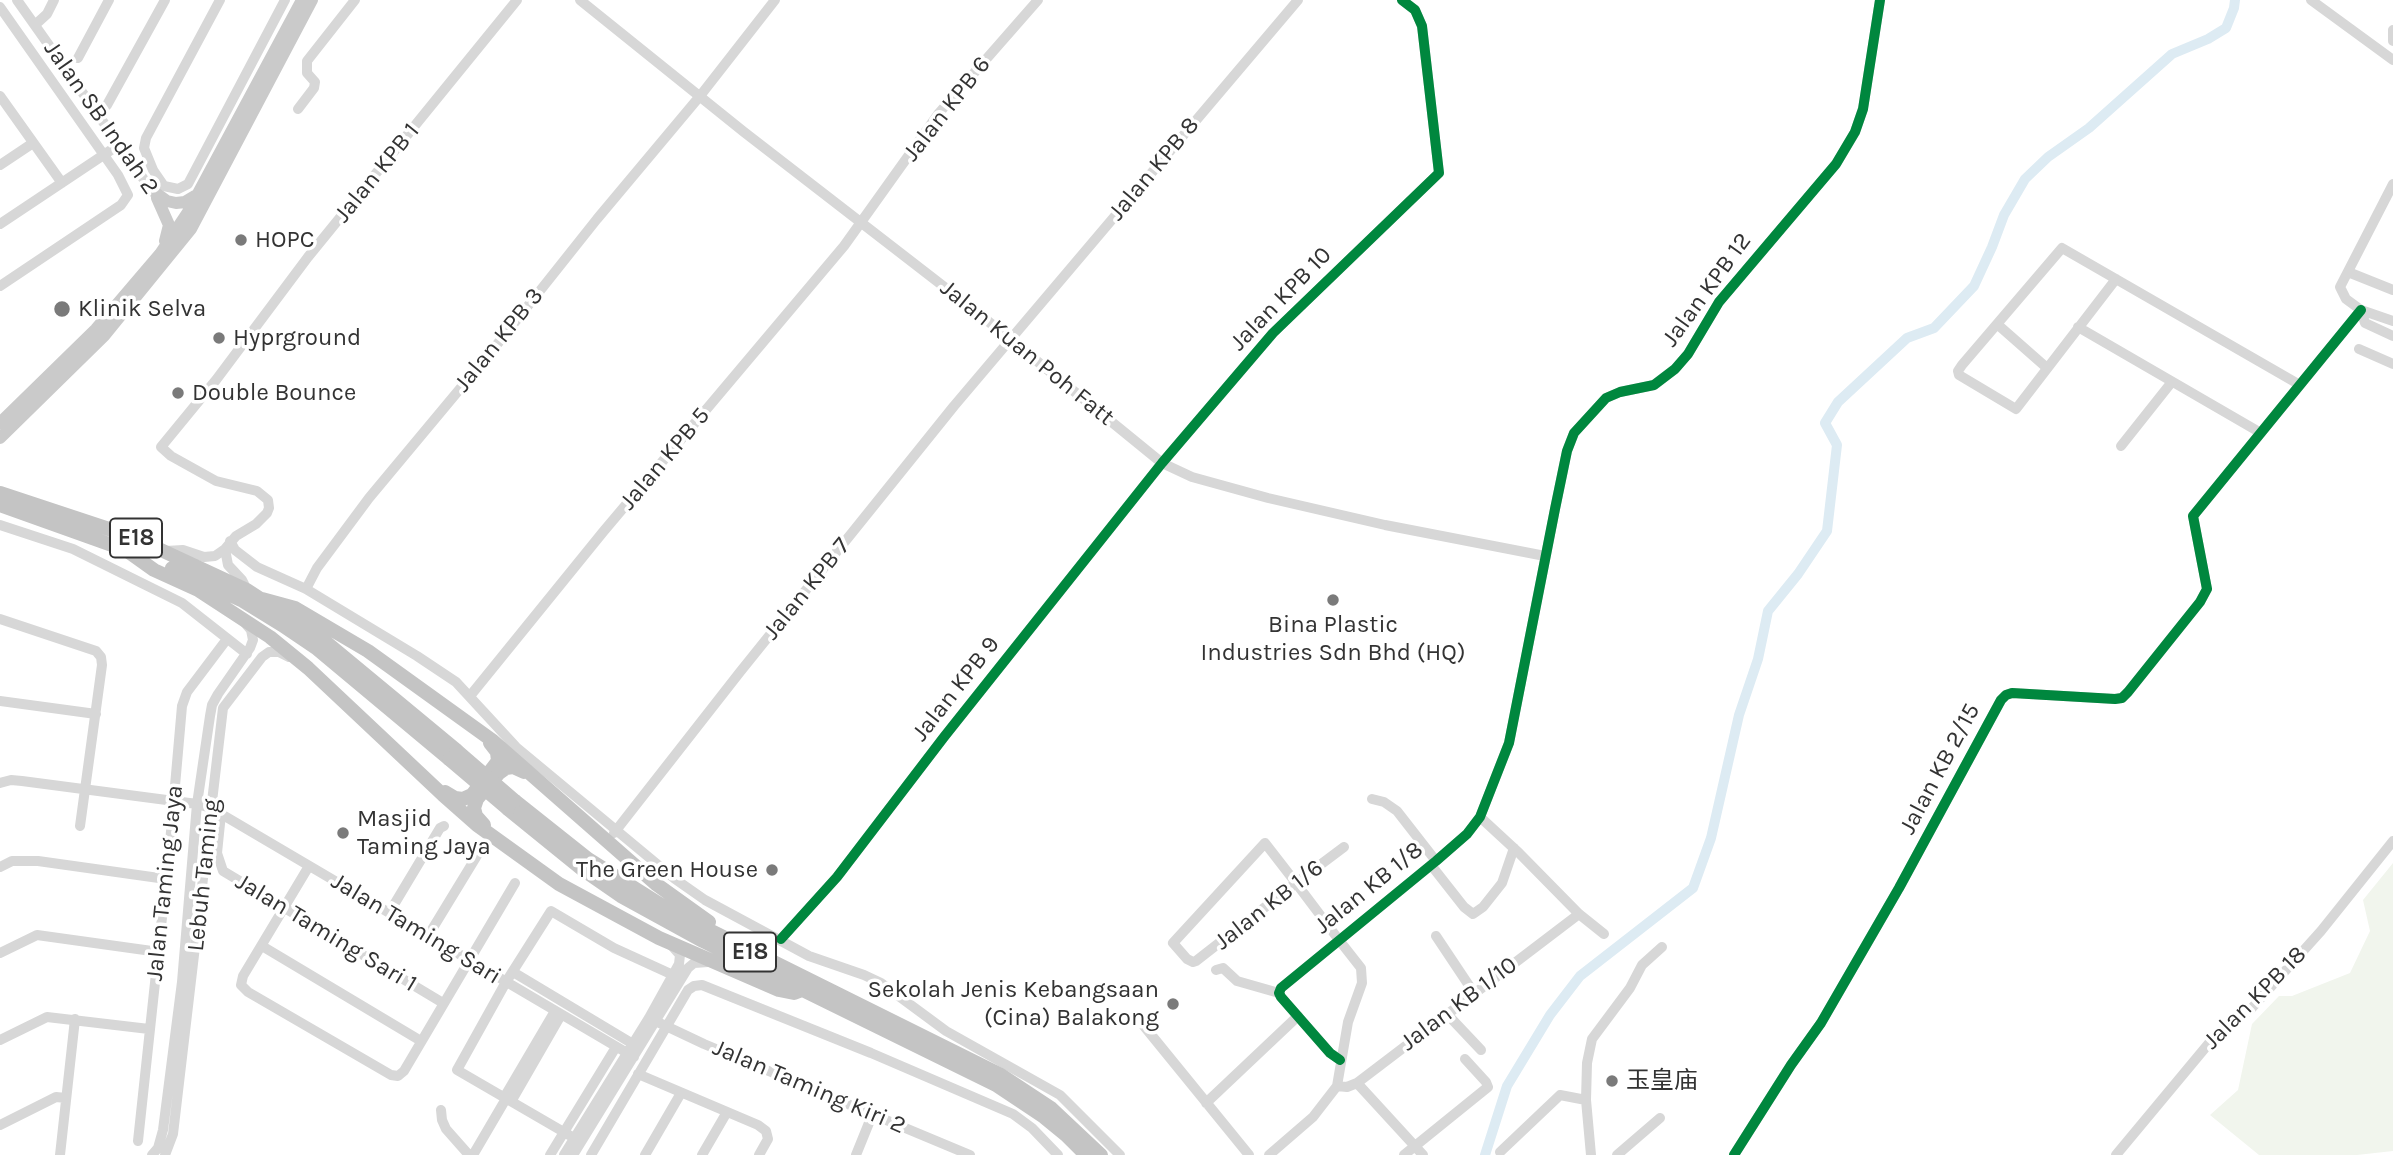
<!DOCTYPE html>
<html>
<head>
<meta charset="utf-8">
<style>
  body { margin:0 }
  canvas { display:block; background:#fff }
</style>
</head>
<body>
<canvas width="2393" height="1155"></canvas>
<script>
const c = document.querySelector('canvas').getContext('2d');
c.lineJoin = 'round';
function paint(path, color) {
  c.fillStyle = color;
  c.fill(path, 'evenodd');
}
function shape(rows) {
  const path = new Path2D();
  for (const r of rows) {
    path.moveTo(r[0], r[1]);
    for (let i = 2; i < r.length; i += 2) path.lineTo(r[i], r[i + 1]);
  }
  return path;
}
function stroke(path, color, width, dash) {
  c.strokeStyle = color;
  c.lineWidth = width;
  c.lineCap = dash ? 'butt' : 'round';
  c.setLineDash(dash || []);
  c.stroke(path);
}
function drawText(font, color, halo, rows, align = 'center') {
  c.font = font + ' Karla,"Noto Sans SC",sans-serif';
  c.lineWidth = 7;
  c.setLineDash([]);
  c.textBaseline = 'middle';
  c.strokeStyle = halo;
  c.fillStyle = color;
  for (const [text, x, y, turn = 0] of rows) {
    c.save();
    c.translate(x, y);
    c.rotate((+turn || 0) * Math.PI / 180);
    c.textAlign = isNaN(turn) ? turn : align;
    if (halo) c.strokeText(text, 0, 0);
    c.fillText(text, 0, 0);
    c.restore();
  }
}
paint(shape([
  [2393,863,2393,1151,2357,1155,2259,1155,2210,1115,2238,1090,2252,1024,2279,996,2292,996,2350,973,2370,931,2363,900]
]), '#f1f5ed');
stroke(shape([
  [1485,1155,1507,1086,1550,1015,1580,976,1693,888,1711,838,1739,715,1758,659,1768,611,1798,574,1827,531,1837,445,1825,423,1838,402,1907,338,1934,328,1974,286,1992,247,2004,215,2025,179,2048,157,2089,128,2172,54,2208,39,2226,28,2234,8,2235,0]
]), '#ddebf3', 10);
stroke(shape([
  [17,0,152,191],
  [220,0,146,138,144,148,153,170,164,186,178,189,188,184,285,0],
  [580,0,744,132,978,313,1162,463,1192,477,1268,498,1385,525,1545,556],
  [2311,0,2393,60],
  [0,7,118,175,128,195,121,205,0,286],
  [36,24,47,14,54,0],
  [2393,30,2393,41],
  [78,58,109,0],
  [0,96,62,183],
  [298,109,314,88,315,82,307,73,307,61,355,0],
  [98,113,107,105,165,0],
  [0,165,33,143],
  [2393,184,2340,287,2346,299,2361,310,2393,321],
  [0,224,120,144],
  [2348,272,2393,290],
  [2116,279,2016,409,1959,375,1958,371,1962,365,2062,248,2300,385],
  [2361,310,2365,323,2393,336],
  [1997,324,2047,368],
  [2078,327,2261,433],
  [2359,349,2393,364],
  [2121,446,2171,383],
  [0,525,73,549,182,603,247,654],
  [230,541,235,550,257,567,306,589,417,656,456,682,516,747,675,879,705,900,809,956,864,975,881,983,946,1031,1060,1095,1120,1155],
  [225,549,228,565,242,580,247,590],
  [166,551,183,550,204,557,215,556,225,549,236,536,256,524,267,513,269,508,268,500,257,491,216,481,171,456,161,447,216,380,308,257,517,0],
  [306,589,317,568,369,498,504,336,597,219,700,96,775,0],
  [0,619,96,651,101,657,102,665,80,826],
  [470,696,603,532,844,246,939,113,1038,0],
  [0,701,96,714],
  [0,783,11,780,22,781,197,804,211,808,634,1057],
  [1372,799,1384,802,1397,811,1436,861],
  [221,814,217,853,223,871,443,1003],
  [1480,817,1519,853,1579,914,1604,934],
  [614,833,740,672,954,406,1298,0],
  [1431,865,1464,907,1473,914,1483,907,1502,883,1514,848],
  [309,866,243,976,241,985,248,992,391,1075,398,1076,404,1071,515,883],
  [0,867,12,861,38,861,166,879],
  [389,913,440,828,444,826],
  [428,936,478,854],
  [1436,936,1474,993],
  [781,939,837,877,944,737,1162,463,1273,333,1439,173,1422,26,1415,10,1402,0],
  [262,946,421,1041],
  [0,953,37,935,159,952],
  [1216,970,1223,968,1237,981,1279,993],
  [513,972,633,1044],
  [1447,1014,1481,1050],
  [649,1018,704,1044,970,1155],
  [1144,1026,1249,1155],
  [0,1040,47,1017,149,1029],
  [1340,1060,1330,1053,1281,997,1279,993,1281,988,1436,861,1467,834,1480,817,1509,743,1555,509,1567,451,1574,433,1606,398,1620,392,1654,385,1675,369,1688,354,1719,302,1836,164,1855,132,1863,109,1880,0],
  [638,1074,758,1125,766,1131,768,1139,759,1155],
  [1357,1083,1423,1155],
  [1337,1086,1347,1087,1357,1083,1579,914],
  [505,1096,555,1011],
  [512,1100,561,1015],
  [1206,1103,1298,1016],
  [441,1110,442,1120,446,1129,469,1155],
  [0,1125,56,1097,66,1098],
  [138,1141,170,843,182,706,187,692,227,639],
  [581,1142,457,1070,506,982,551,911,614,948,673,975],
  [1500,1152,1560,1095,1586,1100],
  [60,1155,75,1019],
  [152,1155,158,1148,163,1130,182,982,197,804,210,716,212,705,218,694,250,648,253,640,251,630,245,623],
  [165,1155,173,1134,223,708,262,657,269,652,279,652,289,657],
  [473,1155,507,1097],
  [550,1155,616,1047],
  [564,1155,649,1018,679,964,680,955,672,946],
  [573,1155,688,968,694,963,708,962],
  [591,1155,688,990,694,986,702,985,871,1053,1013,1114,1032,1128,1058,1155],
  [645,1155,681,1093],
  [702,1155,727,1112],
  [856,1155,873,1113],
  [1269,1155,1313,1117,1337,1086,1348,1022,1362,983,1361,968,1339,940,1296,883,1265,843,1173,943,1187,959,1193,962,1196,961,1296,883,1344,847],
  [1404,1155,1488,1087,1486,1082,1465,1059],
  [1591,1155,1586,1100,1587,1063,1592,1039,1630,988,1642,965,1662,947],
  [1617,1155,1660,1118],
  [1734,1155,1791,1065,1821,1023,1899,888,2001,700,2006,695,2012,693,2115,699,2122,698,2128,692,2200,602,2207,589,2193,516,2361,310],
  [2116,1155,2215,1036,2251,1009,2321,931,2393,841]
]), '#d7d7d7', 10);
stroke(shape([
  [149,188,167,201,176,203,185,202,195,196],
  [157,198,169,225,165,241],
  [0,423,96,329,160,254,188,212,302,0],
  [0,438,104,336,191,229,312,0]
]), '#cacaca', 12);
stroke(shape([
  [0,493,133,537,247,590,322,639,456,750],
  [0,505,134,553],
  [126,550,154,570,198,590,270,637,308,668,443,795,477,825,559,884,659,938,779,990,794,993,802,990],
  [172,568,243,601,282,625,316,648,449,759],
  [262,599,295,608,368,651,493,741,656,884,709,922],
  [445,792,455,798,463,799,472,795,498,761,497,752,490,743],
  [515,801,588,859,669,910,1001,1075,1051,1108,1101,1155],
  [508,809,582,869,621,896,703,941,996,1085,1044,1117,1066,1135,1086,1155],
  [484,825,476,816,474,808,477,799,499,773,506,768,513,767,524,772]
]), '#c4c4c4', 14);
stroke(shape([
  [456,750,515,801],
  [449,759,508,809]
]), '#c4c4c4', 14);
stroke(shape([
  [781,939,837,877,944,737,1162,463,1273,333,1439,173,1422,26,1415,10,1402,0],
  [1340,1060,1330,1053,1281,997,1279,993,1281,988,1436,861,1467,834,1480,817,1509,743,1555,509,1567,451,1574,433,1606,398,1620,392,1654,385,1675,369,1688,354,1719,302,1836,164,1855,132,1863,109,1880,0],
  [1734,1155,1791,1065,1821,1023,1899,888,2001,700,2006,695,2012,693,2115,699,2122,698,2128,692,2200,602,2207,589,2193,516,2361,310]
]), '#00873e', 10);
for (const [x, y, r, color] of [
  [241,240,7,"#7a7a7a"],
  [62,309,9,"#7a7a7a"],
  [219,338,7,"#7a7a7a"],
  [178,393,7,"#7a7a7a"],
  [1333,600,7,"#7a7a7a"],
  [343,833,7,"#7a7a7a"],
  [772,870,7,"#7a7a7a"],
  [1173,1004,7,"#7a7a7a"],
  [1612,1081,7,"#7a7a7a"]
]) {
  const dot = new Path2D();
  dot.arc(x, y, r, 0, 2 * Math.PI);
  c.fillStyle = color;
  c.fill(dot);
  stroke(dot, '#fff', 2.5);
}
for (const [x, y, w] of [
  [136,538,52],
  [750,952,52]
]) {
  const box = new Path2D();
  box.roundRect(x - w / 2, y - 19.5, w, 39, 5);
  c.fillStyle = '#fff';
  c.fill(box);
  stroke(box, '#333', 2);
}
drawText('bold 23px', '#333', null, [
  ["E18",136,538],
  ["E18",750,952]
]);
drawText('24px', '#333', '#fff', [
  ["Jalan KPB 6",947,109,-52],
  ["Jalan SB Indah 2",101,118,55],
  ["Jalan KPB 8",1154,169,-50],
  ["Jalan KPB 1",377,173,-51],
  ["Jalan KPB 12",1707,290,-54],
  ["Jalan KPB 10",1281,299,-46],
  ["Jalan KPB 3",499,340,-51],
  ["Jalan Kuan Poh Fatt",1027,353,39],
  ["Jalan KPB 5",665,459,-50],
  ["Jalan KPB 7",807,589,-51],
  ["Jalan KPB 9",956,689,-52],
  ["Jalan KB 2/15",1940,769,-62],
  ["Lebuh Taming",204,875,-84],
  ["Jalan Taming Jaya",165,883,-84],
  ["Jalan KB 1/8",1369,888,-39],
  ["Jalan KB 1/6",1269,905,-38],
  ["Jalan Taming Sari",416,929,31],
  ["Jalan Taming Sari 1",326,933,31],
  ["Jalan KPB 18",2255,998,-45],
  ["Jalan KB 1/10",1459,1004,-37],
  ["Jalan Taming Kiri 2",809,1087,23]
]);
drawText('24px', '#333', '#fff', [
  ["HOPC",255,240],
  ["Klinik Selva",78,309],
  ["Hyprground",233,338],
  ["Double Bounce",192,393],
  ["Bina Plastic",1333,625,"center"],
  ["Industries Sdn Bhd (HQ)",1333,653,"center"],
  ["Masjid",357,819],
  ["Taming Jaya",357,847],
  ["The Green House",758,870,"right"],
  ["Sekolah Jenis Kebangsaan",1159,990,"right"],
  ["(Cina) Balakong",1159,1018,"right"],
  ["玉皇庙",1626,1081]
], 'left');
</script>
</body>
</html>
